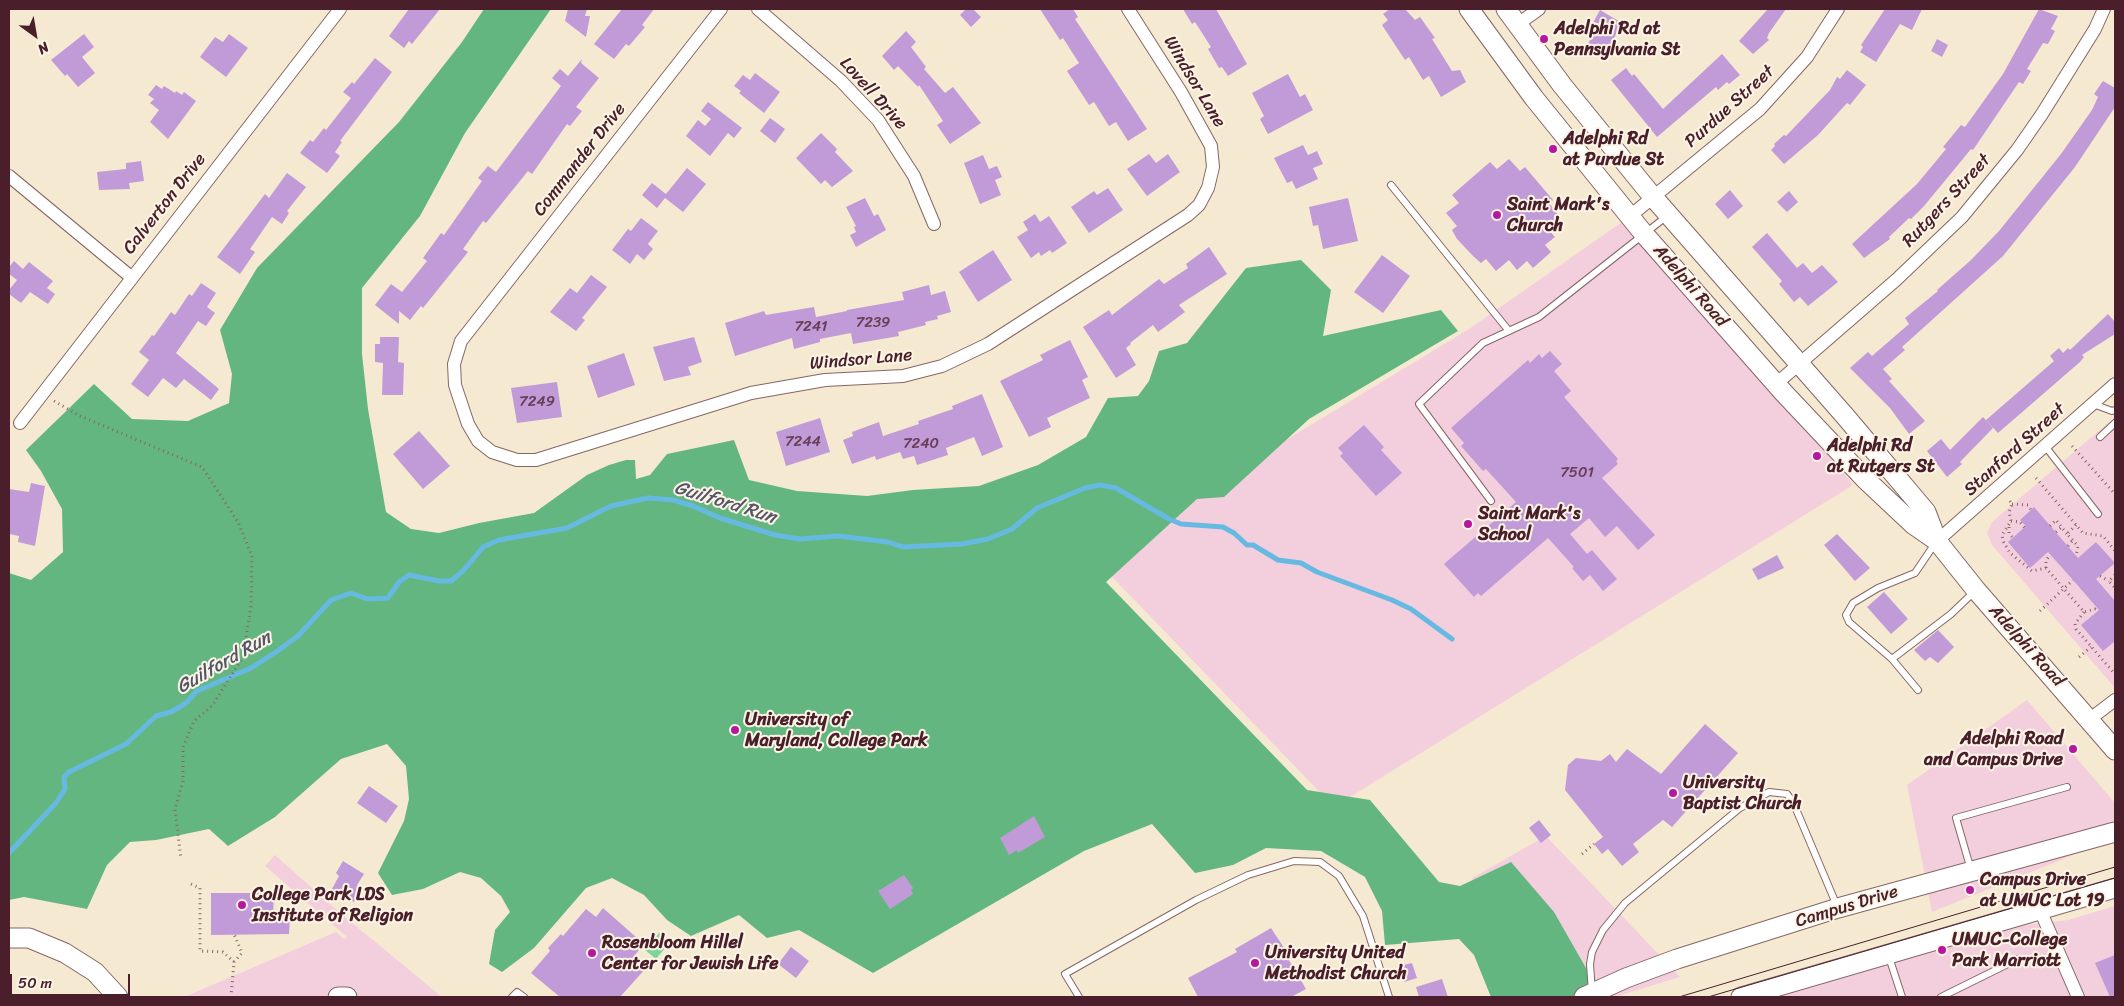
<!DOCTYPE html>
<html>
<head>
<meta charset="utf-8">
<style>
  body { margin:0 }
  #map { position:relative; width:2124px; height:1006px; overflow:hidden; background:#f5ead1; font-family:Sriracha,sans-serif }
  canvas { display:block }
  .frame { position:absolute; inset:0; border:10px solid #4a1f2b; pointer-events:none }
  .north { position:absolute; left:10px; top:10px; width:50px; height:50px; -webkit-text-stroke:4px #fcf5e5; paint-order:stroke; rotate:148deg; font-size:14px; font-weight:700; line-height:20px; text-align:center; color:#4a1f2b }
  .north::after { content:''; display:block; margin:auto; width:18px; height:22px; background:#4a1f2b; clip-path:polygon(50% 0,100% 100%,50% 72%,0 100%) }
  .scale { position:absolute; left:10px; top:974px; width:120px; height:22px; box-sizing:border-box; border:2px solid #4a1f2b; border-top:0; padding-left:6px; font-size:15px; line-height:18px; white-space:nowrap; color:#4a1f2b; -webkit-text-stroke:4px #fcf5e5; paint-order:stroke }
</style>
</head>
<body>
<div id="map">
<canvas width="2124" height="1006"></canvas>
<div class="frame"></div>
<div class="north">N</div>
<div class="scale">50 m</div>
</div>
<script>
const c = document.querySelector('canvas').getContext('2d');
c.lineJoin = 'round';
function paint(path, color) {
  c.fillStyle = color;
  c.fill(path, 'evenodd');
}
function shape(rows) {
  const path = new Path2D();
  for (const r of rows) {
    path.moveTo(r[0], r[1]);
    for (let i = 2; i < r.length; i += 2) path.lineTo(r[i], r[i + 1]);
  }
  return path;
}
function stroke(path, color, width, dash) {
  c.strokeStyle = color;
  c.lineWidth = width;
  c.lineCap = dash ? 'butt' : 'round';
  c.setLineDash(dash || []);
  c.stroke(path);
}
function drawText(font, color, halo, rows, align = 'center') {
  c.font = font + ' Sriracha,sans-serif';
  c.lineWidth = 4;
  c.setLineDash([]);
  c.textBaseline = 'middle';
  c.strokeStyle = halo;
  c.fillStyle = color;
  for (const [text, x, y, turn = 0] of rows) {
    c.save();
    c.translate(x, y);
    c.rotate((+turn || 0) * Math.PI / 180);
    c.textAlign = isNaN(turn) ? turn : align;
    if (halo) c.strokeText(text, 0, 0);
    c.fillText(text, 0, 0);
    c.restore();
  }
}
paint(shape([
  [1629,217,1783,392,1853,485,1334,807,1093,557,1469,329],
  [2115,417,2115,688,1992,545,1987,533,1992,522],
  [2027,700,2115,803,2115,838,1932,912,1907,785],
  [1546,836,1607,900,1680,977,1615,997,1509,997,1472,878],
  [275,855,339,912,442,997,184,997,336,932,344,939,347,937,265,866],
  [2115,906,2115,997,1772,997,1999,928,2068,920]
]), '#f3cfde');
paint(shape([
  [660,932,671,941,656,959,645,950]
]), '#7bd499');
paint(shape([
  [484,9,551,9,465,133,420,216,362,288,362,354,368,409,386,512,411,529,439,533,479,523,534,513,587,475,609,465,626,460,635,460,636,479,650,475,667,454,734,440,749,480,797,491,867,496,913,490,979,486,1038,465,1086,437,1108,398,1138,396,1149,381,1159,351,1187,343,1246,268,1301,260,1331,290,1323,336,1441,310,1458,331,1309,419,1224,497,1197,499,1106,582,1307,790,1370,800,1439,882,1460,886,1511,862,1554,912,1602,996,1491,997,1474,955,1459,939,1385,945,1382,911,1365,877,1321,851,1266,848,1233,865,1195,873,1152,824,1084,851,873,973,799,930,767,938,739,915,691,936,667,920,644,895,612,878,586,888,534,948,502,972,489,964,495,930,510,912,501,896,481,878,460,872,423,889,392,895,378,873,404,821,409,799,406,766,387,744,341,759,275,817,228,846,209,829,156,840,130,842,107,865,87,909,24,897,9,900,9,573,31,580,63,552,62,509,41,471,26,450,94,384,132,419,188,421,229,403,232,374,220,330,257,268,399,122,462,42]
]), '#64b681');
stroke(shape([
  [9,853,56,803,65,789,64,777,69,772,126,744,156,716,171,712,186,703,197,691,251,668,276,652,298,636,331,600,351,593,367,599,388,598,399,582,409,575,439,581,451,581,463,571,483,547,499,540,567,528,611,506,648,498,673,500,693,506,720,518,775,535,800,539,838,536,888,542,903,547,962,544,988,539,1012,529,1037,508,1085,488,1100,485,1116,488,1169,519,1181,524,1223,527,1234,533,1247,545,1253,545,1278,560,1301,563,1317,572,1392,600,1411,609,1452,639]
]), '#66b9e1', 5);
paint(shape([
  [409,9,440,9,412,44,409,41,404,48,389,36],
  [568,9,587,9,585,16,590,16,586,37,565,21],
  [622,9,654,9,642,25,645,27,629,46,626,44,614,59,594,44],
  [966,9,973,9,981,17,971,27,960,15],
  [1040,9,1073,9,1078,17,1075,19,1147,129,1128,141,1116,122,1109,126,1094,102,1089,105,1067,71,1079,63,1063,38,1060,40],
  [1183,9,1216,9,1247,64,1228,76,1222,67,1219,68,1208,49,1211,47,1195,22,1192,24],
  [1390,9,1405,9,1415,20,1420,17,1435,38,1432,39,1452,71,1460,70,1466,82,1441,97,1429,76,1423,80,1409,57,1405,60,1382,25,1388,20,1383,14],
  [1768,9,1786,9,1769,33,1767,38,1769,40,1753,54,1739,41],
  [1885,9,1922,9,1912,30,1900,24,1876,62,1860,52,1863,47,1861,45],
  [2039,9,2058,16,2051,29,2055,31,2048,44,2043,43,2027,69,2031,71,2023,84,2019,82,1973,150,1971,149,1962,160,1924,206,1911,219,1909,218,1889,237,1890,239,1864,258,1852,244,1917,184,1946,149,1943,147,1961,125,1965,127,2003,74],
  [1600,10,1622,23,1604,57,1586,47,1594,33,1589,30],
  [906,31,916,42,911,47,926,67,924,69,945,93,953,87,981,123,950,144,937,125,943,121,919,85,918,87,898,66,894,70,882,56],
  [84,34,94,47,82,57,95,73,78,87,67,74,65,76,51,60],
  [229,34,248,48,226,77,200,57,215,37,223,42],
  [1937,39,1948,45,1942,57,1931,51],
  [1722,54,1740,75,1729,84,1727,82,1718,90,1716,87,1657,137,1611,80,1626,68,1632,76,1634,74,1663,109],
  [375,58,392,72,340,141,342,142,335,152,340,156,327,173,300,153,310,140,313,142,324,128,326,130,351,98,343,92,352,82,354,84],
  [582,59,581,63,599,78,576,107,582,111,570,126,567,124,532,174,528,171,486,223,483,221,463,249,468,252,423,308,421,306,410,320,399,311,399,324,375,305,391,284,402,292,427,261,423,258,441,233,444,235,482,181,478,178,488,166,496,172,561,86,552,78,560,69,568,76],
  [1847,70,1866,85,1850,105,1847,103,1818,135,1784,164,1771,150,1775,146,1774,144,1784,135,1786,136,1830,90,1837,77,1840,79],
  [755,73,780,92,764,113,739,93,741,91,734,86,743,75,750,80],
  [1288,74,1300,97,1305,94,1313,110,1268,134,1260,119,1264,116,1252,93],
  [2103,81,2115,88,2115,107,2075,167,2003,256,1902,347,1905,350,1883,369,1892,379,1889,381,1925,421,1909,434,1890,408,1850,368,1868,352,1872,356,1909,324,1905,318,1938,291,1937,290,1971,260,1999,231,2061,154,2092,110,2098,97,2094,94],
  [156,85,162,89,164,86,175,93,176,91,182,95,184,92,196,101,168,139,150,122,159,110,150,103,154,99,148,95],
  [708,102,742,128,734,138,728,133,710,156,686,136,698,120,705,126,711,119,701,111],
  [770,118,785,129,775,143,760,131],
  [821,133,837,149,835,152,853,171,832,187,825,180,821,184,796,158],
  [1303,145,1308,155,1317,151,1323,164,1313,168,1318,179,1296,189,1292,181,1287,183,1274,158],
  [1149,154,1156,163,1168,154,1180,172,1147,196,1127,169],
  [983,155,989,169,997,166,1002,177,995,180,1001,195,980,204,964,163],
  [1509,159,1520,171,1525,167,1553,200,1549,203,1559,216,1546,227,1555,237,1545,245,1551,252,1533,268,1527,261,1517,270,1509,260,1496,271,1486,259,1481,263,1473,256,1457,239,1452,230,1457,226,1446,213,1459,203,1452,195,1490,162,1497,169],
  [141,161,144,181,129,183,130,189,99,190,97,172,126,169,126,163],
  [687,168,706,184,683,212,665,198,657,208,642,195,652,183,666,194],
  [287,173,306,187,287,211,289,213,282,224,272,217,250,249,255,252,240,274,217,257,265,194,269,198],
  [1108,188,1123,210,1089,233,1071,207,1094,191,1097,195],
  [1730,190,1743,206,1728,219,1715,204],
  [1789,191,1798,202,1787,212,1777,202],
  [865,198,874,216,878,214,886,230,856,247,850,235,856,232,854,227,856,226,846,207],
  [1348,198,1358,241,1323,249,1318,225,1313,226,1309,207],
  [1035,214,1040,222,1049,216,1067,243,1052,253,1050,250,1041,256,1039,252,1031,258,1017,237,1028,230,1023,222],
  [641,218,658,231,648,244,653,249,644,260,637,254,630,264,612,250,628,229,631,231],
  [1767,233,1797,268,1803,263,1812,273,1822,265,1838,282,1808,306,1800,297,1794,302,1779,284,1782,281,1752,247],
  [1209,247,1227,274,1179,305,1185,312,1158,332,1153,325,1130,343,1131,344,1126,348,1136,365,1116,378,1083,327,1109,310,1112,315,1159,279,1164,284,1188,268,1186,264],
  [993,250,1012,280,978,302,959,272],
  [1382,255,1410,276,1383,313,1354,292],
  [14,261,23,269,29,262,53,281,47,288,55,294,48,304,30,292,21,303,9,294,9,290,17,280,9,274,9,267],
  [591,275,607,287,582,318,585,320,576,331,550,312,570,288,577,293],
  [201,283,216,293,207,307,215,313,206,326,198,321,176,353,219,389,211,400,184,379,176,388,163,378,148,397,131,384,149,360,139,352,152,335,154,336,171,312,175,315,189,294,192,296],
  [929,285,931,295,945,291,951,312,937,316,938,319,925,322,926,325,898,332,899,336,853,344,851,333,820,339,820,342,794,349,792,338,735,356,725,323,764,311,766,315,814,307,816,317,847,311,847,310,904,300,902,292],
  [2108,314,2115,322,2115,334,2082,355,2084,357,2080,362,1998,433,1986,420,2054,361,2050,356,2059,348,2063,353,2068,348,2070,350],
  [380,337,399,337,398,362,404,363,403,395,382,395,383,363,375,362,375,344,380,344],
  [694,337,702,362,688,367,691,375,664,381,653,347],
  [1070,340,1088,377,1082,380,1090,398,1047,418,1051,427,1029,437,1000,381,1043,360,1040,355],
  [1550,351,1562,364,1554,371,1571,391,1564,397,1618,459,1616,461,1618,464,1602,478,1655,535,1638,550,1617,526,1605,537,1589,518,1570,534,1587,554,1592,550,1617,579,1603,591,1590,575,1583,581,1572,568,1574,567,1548,538,1481,596,1478,593,1474,597,1444,564,1516,502,1486,469,1483,471,1461,446,1464,443,1451,428,1528,360,1530,363,1539,354,1542,358],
  [624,353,635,385,598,398,587,366],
  [557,382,562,417,517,423,511,388],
  [982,394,1003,447,982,456,974,437,946,448,948,455,917,465,914,456,903,459,900,452,876,460,875,456,852,464,843,440,853,436,852,432,879,422,883,436,919,424,918,421,953,409,952,406],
  [1983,417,1993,428,1960,462,1962,464,1947,477,1927,451,1941,439,1950,450],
  [820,418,830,452,786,466,776,432],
  [1364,425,1384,447,1381,450,1402,473,1376,496,1340,456,1343,453,1338,448],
  [419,431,450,466,423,489,393,454],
  [31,483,45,486,35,546,18,542,19,536,9,534,9,489,29,492],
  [2034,507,2078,558,2096,542,2115,563,2096,579,2115,601,2115,641,2103,651,2081,625,2099,610,2073,580,2048,552,2030,568,2008,542,2026,526,2020,520],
  [1837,534,1870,568,1855,581,1824,545],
  [1777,555,1784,568,1758,580,1752,569],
  [1884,592,1908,619,1891,634,1867,607],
  [1938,630,1954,647,1938,663,1930,657,1925,661,1914,650],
  [1705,724,1738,753,1672,827,1663,820,1633,844,1639,852,1622,866,1608,849,1602,854,1594,844,1603,837,1565,790,1568,765,1576,758,1601,761,1610,754,1616,762,1627,749,1661,774],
  [369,786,398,806,386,823,357,803],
  [1034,816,1045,837,1018,853,1017,850,1009,855,1000,838],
  [1539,820,1551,835,1541,843,1529,828],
  [343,861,364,874,357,885,362,888,354,902,332,889,339,876,336,873],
  [904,875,913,888,911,890,913,894,890,909,878,891],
  [211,893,274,893,273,917,290,917,289,934,211,935],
  [603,908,644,944,634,956,647,967,620,997,560,997,531,973,550,951,548,948,561,934,563,936,586,909,596,917],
  [1271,928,1288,954,1286,955,1306,989,1291,997,1198,997,1188,978,1237,952,1235,949],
  [791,947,809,961,796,978,778,964],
  [2115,955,2115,997,2110,997,2095,963],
  [1412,963,1417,978,1404,982,1399,966],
  [1442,979,1448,997,1419,997,1416,987]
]), '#c19ad8');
const lane = shape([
  [1391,185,1509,331],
  [2093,404,2112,411,2115,410],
  [2100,437,2115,423],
  [2045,446,2098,514],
  [1491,501,1419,404,1483,343,1539,317,1667,216],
  [1892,659,1849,622,1846,615,1853,603,1878,588,1915,573,1936,542],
  [1918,690,1892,659,1951,614,1975,591],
  [1971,870,1956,818,2067,787],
  [1889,957,1902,997],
  [1592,992,1590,964,1592,952,1603,930,1625,903,1740,808,1769,792,1787,794,1793,802,1837,906],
  [512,997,517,992,524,997],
  [1079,997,1065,974,1196,900,1248,875,1294,861,1320,862,1339,876,1363,916,1389,997],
  [1941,997,2018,959]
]);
const street = shape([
  [721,9,461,341,454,364,455,385,468,424,478,441,492,452,517,460,536,460,751,393,825,380,903,376,942,366,988,344,1188,215,1199,205,1208,188,1213,167,1211,146,1181,92,1128,9],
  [758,9,841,81,878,120,914,176,934,224],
  [1518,24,1539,9],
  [9,176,131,277],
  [1629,217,1760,109,1807,57,1838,9],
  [1776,384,1896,280,1962,217,2017,150,2042,114,2095,29,2104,9],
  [20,423,340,9],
  [1937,541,2115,384],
  [2090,719,2115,700],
  [2040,910,2078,997]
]);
const secondary = shape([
  [1469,9,1534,98,1644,234,1783,392,1865,479,1914,525,1937,541,1976,590,2115,750],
  [1506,9,1562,85,1653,197,1845,416,1926,512,1937,541],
  [9,938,29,938,65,953,95,972,118,997],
  [338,997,347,997],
  [1584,997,1626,978,1677,959,1838,908,2115,832],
  [1741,997,2115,888]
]);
stroke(lane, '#866665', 8);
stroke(street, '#866665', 14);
stroke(secondary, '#866665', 21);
stroke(shape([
  [54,401,80,416,202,467,238,522,252,556,251,606,243,657,212,706,194,721,183,747,183,781,175,809,181,859],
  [2072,446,2115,494],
  [2036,478,2083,533,2103,536,2115,551],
  [2010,501,2012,504,2009,512,2011,521,2002,535,2003,541,2010,553,2032,571,2046,568,2084,612,2095,609,2097,611],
  [2012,504,2028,505,2031,510],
  [2011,521,2020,522,2025,528],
  [2076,525,2067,534,2078,546,2076,556],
  [2050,526,2056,520,2067,534],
  [2009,527,2009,533,2013,538],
  [2056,532,2062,527],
  [2068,546,2073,540],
  [2046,568,2046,561,2050,554],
  [2115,575,2109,581,2115,588],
  [2100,576,2109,581],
  [2040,611,2073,580],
  [2084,612,2075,624,2076,629,2114,673],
  [2079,657,2091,647],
  [1582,854,1594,844],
  [191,884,200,888,200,951,223,952,234,962],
  [231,997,234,962,242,953,234,934]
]), '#866665', 3, [1, 4]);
stroke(lane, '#fff', 6);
stroke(street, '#fff', 12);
stroke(secondary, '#fff', 19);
stroke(shape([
  [1679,997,2115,867],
  [1708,997,2115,878]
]), '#4a1f2b', 1);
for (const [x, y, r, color] of [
  [1544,39,5,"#b5179e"],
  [1553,149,5,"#b5179e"],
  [1497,215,5,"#b5179e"],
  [1817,456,5,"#b5179e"],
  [1468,524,5,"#b5179e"],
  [735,730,5,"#b5179e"],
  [2073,749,5,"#b5179e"],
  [1673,793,5,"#b5179e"],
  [1970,890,5,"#b5179e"],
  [242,905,5,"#b5179e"],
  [1942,950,5,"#b5179e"],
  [592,953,5,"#b5179e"],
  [1255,963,5,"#b5179e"]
]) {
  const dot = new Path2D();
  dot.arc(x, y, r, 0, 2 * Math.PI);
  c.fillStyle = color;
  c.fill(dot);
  stroke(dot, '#fcf5e5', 2);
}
drawText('15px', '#683e56', null, [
  ["7239",873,323],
  ["7241",811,327],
  ["7249",537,402],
  ["7244",803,442],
  ["7240",921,444],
  ["7501",1577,473]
]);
drawText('bold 18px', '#4a1f2b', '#fcf5e5', [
  ["Adelphi Rd at",1554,29],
  ["Pennsylvania St",1554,50],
  ["Adelphi Rd",1563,139],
  ["at Purdue St",1563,160],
  ["Saint Mark's",1507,205],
  ["Church",1507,226],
  ["Adelphi Rd",1827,446],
  ["at Rutgers St",1827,467],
  ["Saint Mark's",1478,514],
  ["School",1478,535],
  ["University of",745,720],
  ["Maryland, College Park",745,741],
  ["Adelphi Road",2063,739,"right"],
  ["and Campus Drive",2063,760,"right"],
  ["University",1683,783],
  ["Baptist Church",1683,804],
  ["Campus Drive",1980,880],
  ["at UMUC Lot 19",1980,901],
  ["College Park LDS",252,895],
  ["Institute of Religion",252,916],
  ["UMUC-College",1952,940],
  ["Park Marriott",1952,961],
  ["Rosenbloom Hillel",602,943],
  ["Center for Jewish Life",602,964],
  ["University United",1265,953],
  ["Methodist Church",1265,974]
], 'left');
drawText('18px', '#4a1f2b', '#fcf5e5', [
  ["Windsor Lane",1194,82,59],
  ["Lovell Drive",873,94,48],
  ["Purdue Street",1730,107,-42],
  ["Commander Drive",580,160,-52],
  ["Rutgers Street",1947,201,-47],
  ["Calverton Drive",165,204,-52],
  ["Adelphi Road",1690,286,49],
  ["Windsor Lane",861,360,-5],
  ["Stanford Street",2015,450,-42],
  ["Adelphi Road",2026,646,48],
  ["Campus Drive",1847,907,-17]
]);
drawText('italic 19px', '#54556b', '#fcf5e5', [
  ["Guilford Run",725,503,17],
  ["Guilford Run",224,663,-30]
]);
</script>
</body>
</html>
